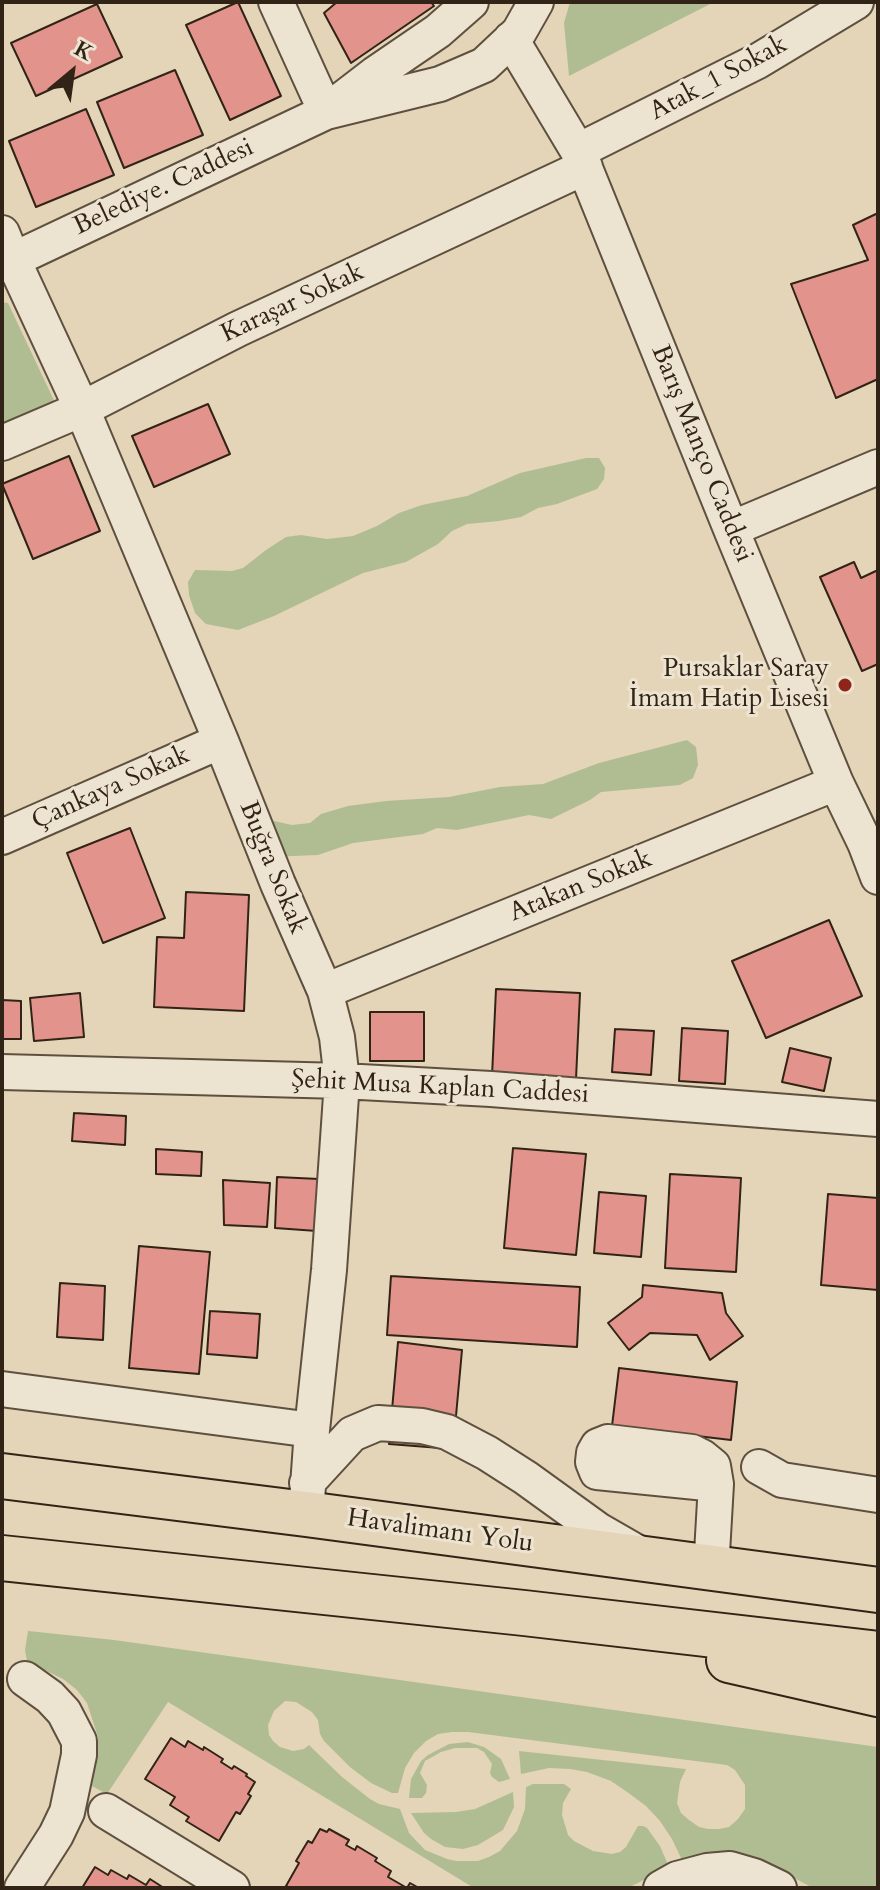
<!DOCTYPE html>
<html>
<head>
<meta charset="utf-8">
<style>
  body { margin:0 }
  #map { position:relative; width:880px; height:1890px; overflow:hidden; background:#e4d4b8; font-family:Cardo,serif }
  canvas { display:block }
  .frame { position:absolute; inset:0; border:4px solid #312416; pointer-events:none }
  .north { position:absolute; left:32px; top:32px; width:80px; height:80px; -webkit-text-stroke:6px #ede3d1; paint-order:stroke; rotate:29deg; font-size:22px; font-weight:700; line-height:32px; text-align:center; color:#312416 }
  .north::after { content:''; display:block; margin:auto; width:28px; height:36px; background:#312416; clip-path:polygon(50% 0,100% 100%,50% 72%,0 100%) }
</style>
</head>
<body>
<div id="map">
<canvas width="880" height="1890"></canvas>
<div class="frame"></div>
<div class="north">K</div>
</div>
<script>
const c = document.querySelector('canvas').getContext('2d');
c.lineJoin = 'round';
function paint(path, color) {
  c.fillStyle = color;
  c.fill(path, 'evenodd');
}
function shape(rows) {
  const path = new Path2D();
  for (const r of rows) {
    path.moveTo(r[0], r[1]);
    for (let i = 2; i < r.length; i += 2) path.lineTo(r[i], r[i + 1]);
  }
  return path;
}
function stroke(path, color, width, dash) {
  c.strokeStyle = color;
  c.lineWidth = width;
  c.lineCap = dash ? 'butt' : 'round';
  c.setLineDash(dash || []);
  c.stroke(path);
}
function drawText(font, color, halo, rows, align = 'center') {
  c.font = font + ' Cardo,serif';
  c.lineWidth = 6;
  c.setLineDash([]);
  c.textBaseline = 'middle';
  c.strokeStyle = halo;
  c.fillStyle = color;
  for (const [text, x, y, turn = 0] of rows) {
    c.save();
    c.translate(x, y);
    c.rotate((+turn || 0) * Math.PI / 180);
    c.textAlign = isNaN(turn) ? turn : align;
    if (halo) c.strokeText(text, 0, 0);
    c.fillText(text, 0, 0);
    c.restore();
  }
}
paint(shape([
  [570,2,714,2,569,76,564,23],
  [2,302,8,303,67,428,2,452],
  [586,458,599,458,605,468,604,479,597,489,557,504,538,508,521,517,499,521,467,524,452,531,438,544,406,562,363,573,274,616,238,630,206,624,195,613,189,595,188,582,195,570,232,571,243,568,266,550,286,537,301,535,327,539,353,536,377,526,399,513,422,505,467,496,520,473],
  [687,740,696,747,698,765,693,778,680,785,601,792,590,800,551,819,529,815,457,830,437,828,423,834,353,843,318,855,268,857,264,822,274,821,292,825,310,823,321,814,348,806,386,801,449,797,500,787,543,784,599,763],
  [28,1631,114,1640,878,1747,878,1888,813,1888,770,1865,704,1856,682,1860,672,1839,660,1821,646,1806,630,1794,611,1781,587,1772,570,1769,549,1768,521,1774,519,1751,686,1769,680,1782,677,1803,681,1813,689,1820,699,1827,708,1829,719,1829,729,1827,738,1819,745,1809,745,1785,735,1770,727,1765,468,1732,452,1732,438,1734,426,1741,414,1753,405,1768,398,1793,392,1793,371,1783,350,1767,324,1741,320,1734,318,1720,312,1712,296,1702,285,1701,274,1711,268,1725,269,1735,273,1741,280,1747,293,1751,304,1749,309,1745,342,1777,370,1799,379,1804,400,1809,409,1833,425,1850,447,1859,456,1861,478,1861,489,1857,500,1851,517,1831,525,1809,526,1787,533,1784,564,1784,571,1789,563,1803,562,1815,568,1835,574,1841,593,1851,612,1854,620,1852,626,1847,638,1826,643,1826,647,1828,660,1846,669,1867,628,1888,474,1888,168,1702,107,1794,92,1786,98,1737,87,1703,77,1690,63,1679,27,1661,25,1650],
  [468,1742,484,1747,501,1759,510,1779,499,1782,492,1777,490,1773,492,1764,484,1752,477,1748,455,1748,441,1752,425,1761,420,1773,427,1785,426,1793,422,1798,409,1798,411,1779,421,1761,428,1755,449,1744],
  [513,1792,514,1807,503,1830,478,1845,463,1849,445,1847,431,1839,424,1833,411,1813,456,1812,475,1809]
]), '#b0bd92');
const building = shape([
  [238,2,281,96,230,120,186,25,238,2],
  [337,2,431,2,434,6,351,63,324,13,337,2],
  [97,4,122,57,36,96,11,43,97,4],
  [175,70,203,135,124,168,97,102,175,70],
  [86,109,114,175,36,207,9,141,86,109],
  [878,213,878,379,836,398,791,284,868,260,853,225,878,213],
  [208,404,230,454,154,487,132,436,208,404],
  [69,456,100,531,33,559,2,484,69,456],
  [854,562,861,578,878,570,878,664,862,671,820,577,854,562],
  [130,828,165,918,103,943,67,853,130,828],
  [186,892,249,895,244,1011,154,1007,157,937,184,938,186,892],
  [829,920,862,996,766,1038,732,961,829,920],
  [496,989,580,993,576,1079,492,1076,496,989],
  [80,993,84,1037,34,1041,30,998,80,993],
  [2,1000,21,1001,21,1039,2,1039,2,1000],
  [370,1012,424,1012,424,1061,370,1061,370,1012],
  [682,1028,728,1031,725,1084,679,1081,682,1028],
  [615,1029,654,1031,651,1075,612,1072,615,1029],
  [790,1048,831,1058,824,1091,782,1082,790,1048],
  [74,1113,126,1116,125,1145,72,1141,74,1113],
  [513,1148,586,1154,576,1255,504,1248,513,1148],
  [156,1149,202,1152,201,1176,156,1174,156,1149],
  [670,1174,741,1178,736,1272,665,1268,670,1174],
  [277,1177,319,1179,317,1231,275,1228,277,1177],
  [223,1180,270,1183,267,1227,224,1225,223,1180],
  [599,1192,646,1196,641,1257,594,1253,599,1192],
  [828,1194,878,1198,878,1290,821,1285,828,1194],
  [139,1246,210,1252,199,1374,129,1368,139,1246],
  [391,1276,580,1287,577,1347,387,1335,391,1276],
  [60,1283,105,1286,103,1340,57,1337,60,1283],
  [643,1285,722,1293,726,1313,743,1336,710,1360,697,1335,650,1333,629,1350,608,1323,642,1297,643,1285],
  [210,1311,260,1314,257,1358,207,1354,210,1311],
  [398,1342,462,1350,453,1449,389,1444,398,1342],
  [619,1368,737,1382,731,1440,612,1426,619,1368],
  [171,1738,185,1747,188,1741,203,1750,204,1747,223,1759,221,1762,232,1769,234,1766,247,1774,246,1776,255,1782,248,1794,251,1796,240,1814,236,1812,219,1841,186,1821,189,1817,170,1805,175,1797,145,1779,171,1738],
  [320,1829,327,1832,329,1829,349,1840,346,1845,355,1850,357,1846,377,1858,375,1861,391,1871,388,1877,407,1888,410,1883,419,1888,290,1888,286,1886,299,1863,296,1861,308,1841,312,1843,320,1829],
  [95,1867,108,1875,111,1870,127,1879,129,1875,146,1885,150,1879,164,1888,82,1888,95,1867]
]);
paint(building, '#e2938b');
stroke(building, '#312416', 2);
const minor = shape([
  [276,2,326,112],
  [511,39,578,151,731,529,836,783,865,843,878,877],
  [336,104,375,74,438,31,471,2],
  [578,151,758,61,856,2],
  [2,233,13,260,82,409,221,741,278,884,325,991,337,1037,342,1081,329,1270,312,1430,306,1514],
  [2,265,326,112,440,84,484,65,519,32,536,2],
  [2,443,82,409,238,329,585,167],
  [731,529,878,467],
  [2,837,221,741],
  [325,991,836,783],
  [2,1072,342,1081,491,1089,878,1119],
  [2,1389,312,1430],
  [759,1467,782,1480,878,1495],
  [307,1483,352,1434,378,1423,422,1426,447,1432,487,1453,526,1478,598,1530,638,1553],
  [712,1553,716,1484,713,1466,702,1457,692,1452,608,1442,598,1446,594,1453,593,1462,597,1472,716,1484],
  [106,1811,232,1888],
  [22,1888,56,1835,67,1812,79,1755,79,1741,64,1712,50,1697,25,1679],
  [661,1888,677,1879,707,1871,730,1869,754,1876,779,1888]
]);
const highway = shape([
  [2,1476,306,1514,878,1590],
  [2,1558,524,1613,878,1654],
  [729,1660,878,1694]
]);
stroke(minor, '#5e503e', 38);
stroke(highway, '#312416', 48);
stroke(minor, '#ede3d1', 34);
stroke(highway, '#e4d4b8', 44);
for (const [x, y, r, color] of [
  [845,685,8,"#8f2418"]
]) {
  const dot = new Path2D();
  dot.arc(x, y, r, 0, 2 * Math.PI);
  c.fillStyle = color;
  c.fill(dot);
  stroke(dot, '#ede3d1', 3);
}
drawText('26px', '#312416', '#ede3d1', [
  ["Atak_1 Sokak",719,79,-28],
  ["Belediye. Caddesi",164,188,-25],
  ["Karaşar Sokak",293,304,-25],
  ["Barış Manço Caddesi",701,454,68],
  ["Çankaya Sokak",111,789,-24],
  ["Buğra Sokak",272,868,68],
  ["Atakan Sokak",581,887,-22],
  ["Şehit Musa Kaplan Caddesi",440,1088,3],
  ["Havalimanı Yolu",440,1532,8]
]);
drawText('26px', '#312416', '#ede3d1', [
  ["Pursaklar Saray",829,670],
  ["İmam Hatip Lisesi",829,700]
], 'right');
</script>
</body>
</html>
